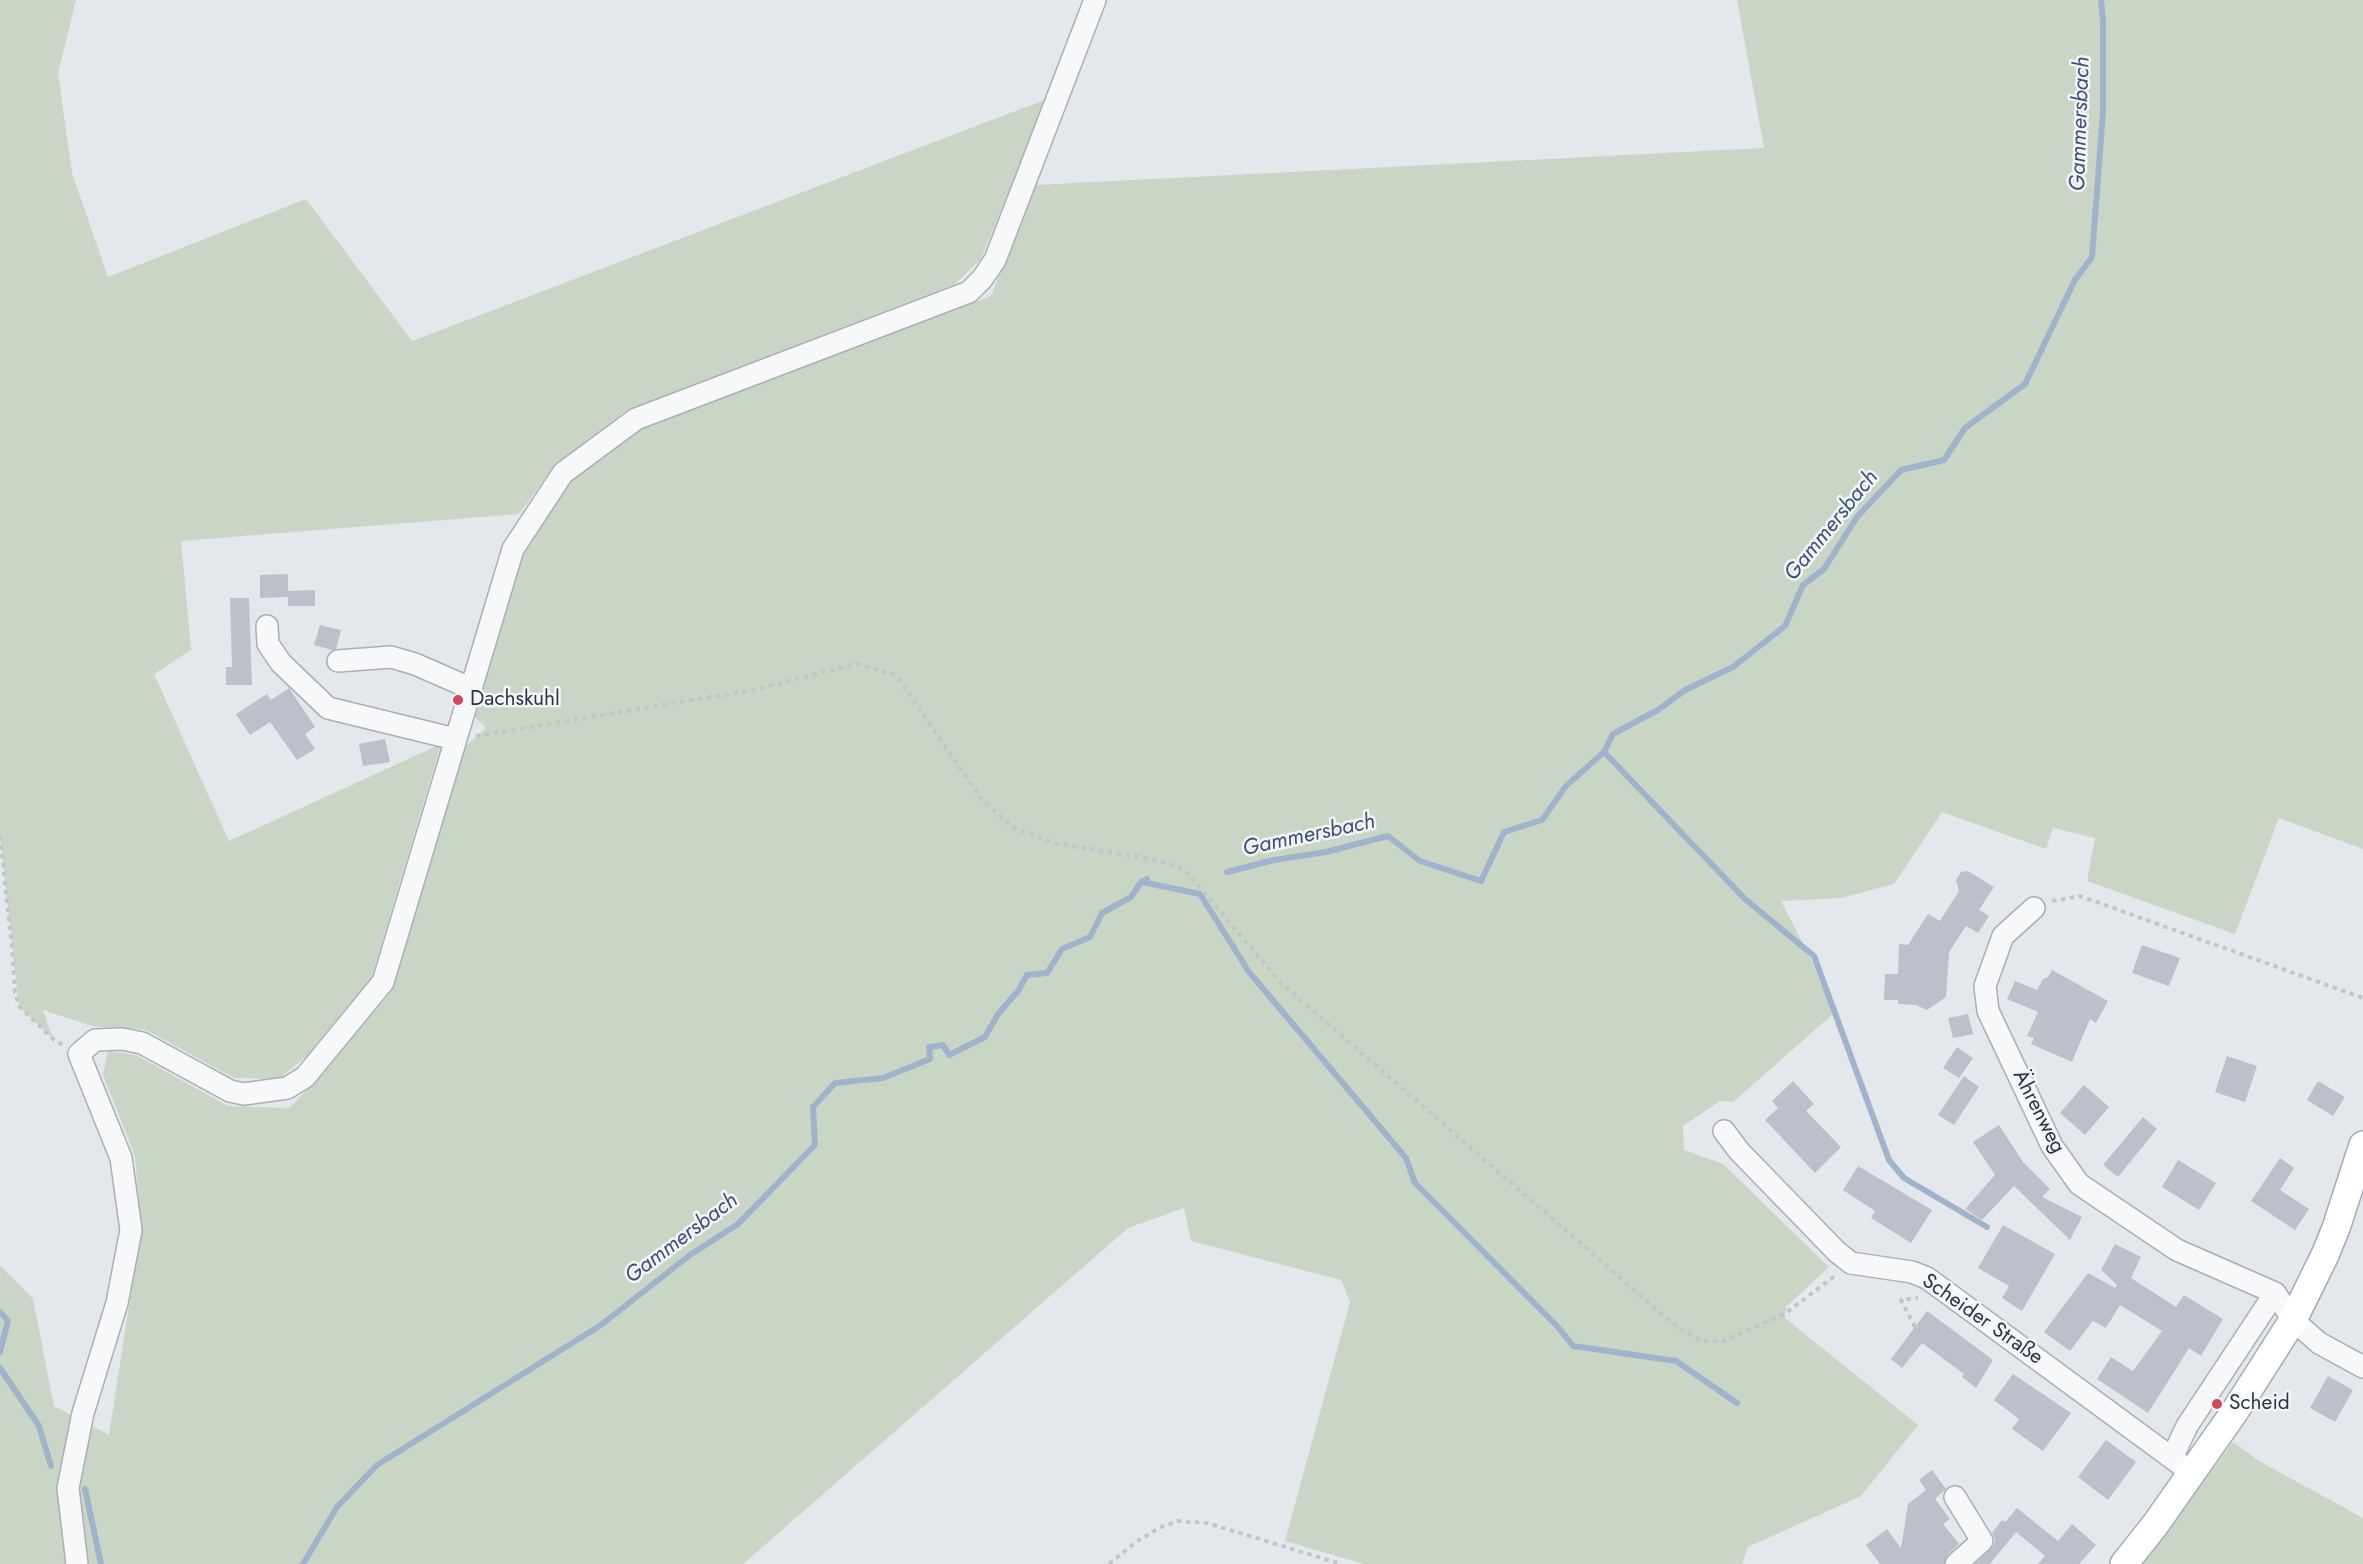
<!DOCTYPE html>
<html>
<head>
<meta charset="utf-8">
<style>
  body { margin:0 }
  canvas { display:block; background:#e4e7ec }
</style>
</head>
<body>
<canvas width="2363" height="1564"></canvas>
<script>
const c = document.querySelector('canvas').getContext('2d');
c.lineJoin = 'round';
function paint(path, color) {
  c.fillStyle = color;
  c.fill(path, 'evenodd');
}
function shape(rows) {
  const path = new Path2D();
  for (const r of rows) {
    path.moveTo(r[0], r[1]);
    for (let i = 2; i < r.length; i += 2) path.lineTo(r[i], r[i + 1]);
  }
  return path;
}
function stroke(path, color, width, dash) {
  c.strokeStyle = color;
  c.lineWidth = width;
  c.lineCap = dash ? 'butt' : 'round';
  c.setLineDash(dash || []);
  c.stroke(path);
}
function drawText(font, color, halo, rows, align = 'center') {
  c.font = font + ' Jost,sans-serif';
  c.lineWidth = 5;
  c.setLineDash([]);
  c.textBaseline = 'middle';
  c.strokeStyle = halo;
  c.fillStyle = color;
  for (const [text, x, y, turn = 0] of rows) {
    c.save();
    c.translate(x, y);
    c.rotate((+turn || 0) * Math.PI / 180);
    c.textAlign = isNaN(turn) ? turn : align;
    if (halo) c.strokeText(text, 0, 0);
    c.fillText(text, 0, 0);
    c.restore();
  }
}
paint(shape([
  [0,0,76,0,58,73,72,173,108,277,306,199,412,341,1047,99,981,259,955,284,627,410,555,465,519,514,181,541,191,650,154,674,229,841,441,744,371,979,307,1056,278,1079,234,1078,146,1030,92,1026,43,1010,53,1039,19,1006,0,836],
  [1737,0,2363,0,2363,849,2279,818,2235,934,2087,881,2095,838,2053,828,2046,849,1942,812,1894,884,1841,898,1781,901,1812,961,1833,1014,1733,1102,1720,1101,1683,1126,1684,1150,1723,1164,1829,1267,1786,1307,1785,1318,1918,1425,1861,1496,1748,1547,1742,1564,1364,1564,1285,1541,1350,1302,1341,1280,1191,1241,1184,1208,1128,1228,743,1564,0,1564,0,1265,33,1299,54,1406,109,1435,141,1228,135,1156,103,1075,108,1051,136,1055,228,1106,289,1108,310,1087,391,991,464,748,486,728,473,715,523,553,569,482,641,428,991,296,1035,185,1764,148],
  [2233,1442,2259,1461,2363,1518,2363,1564,2142,1564]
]), '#c9d6c5');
stroke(shape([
  [1604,752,1745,899,1814,956,1889,1160,1904,1178,1987,1227],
  [1227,872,1274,860,1326,852,1388,836,1420,861,1481,881,1504,832,1542,820,1566,786,1604,752,1613,734,1658,710,1685,690,1733,667,1785,626,1803,585,1824,569,1857,517,1901,470,1944,460,1965,428,2025,384,2075,280,2092,257,2103,112,2103,20,2101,0],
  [1142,882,1200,894,1249,972,1406,1158,1415,1183,1558,1327,1573,1346,1676,1361,1737,1403],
  [0,1312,8,1321,0,1352],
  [0,1368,39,1426,51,1466],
  [85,1489,101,1564],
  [303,1564,337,1507,377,1465,601,1325,690,1255,738,1224,815,1145,813,1107,835,1083,883,1078,930,1059,929,1047,943,1045,949,1055,985,1037,998,1014,1018,991,1027,975,1047,973,1062,949,1090,937,1102,913,1131,897,1141,882,1147,879]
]), '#9fb4cc', 6);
paint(shape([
  [288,574,288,594,288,591,315,590,315,606,288,606,288,597,260,598,260,575],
  [230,598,249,598,252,685,226,685,226,667,232,667],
  [320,625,341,630,336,649,332,650,314,645],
  [289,688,315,727,305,734,315,749,297,760,270,722,250,735,236,714,267,694,271,700],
  [385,739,390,762,363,766,359,744],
  [1968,871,1994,887,1979,910,1989,916,1978,933,1966,926,1949,952,1946,997,1927,1010,1916,1005,1898,1004,1898,1000,1884,1000,1885,974,1898,974,1899,944,1908,945,1928,914,1940,921,1959,891,1956,880,1961,872],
  [2142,945,2180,958,2169,986,2132,973],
  [2052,970,2108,1001,2096,1023,2090,1019,2072,1062,2031,1044,2034,1038,2027,1036,2038,1012,2007,999,2015,981,2037,990,2043,979,2048,977],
  [1968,1014,1973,1034,1953,1038,1948,1018],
  [1957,1047,1973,1058,1959,1078,1943,1068],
  [2227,1056,2257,1066,2245,1102,2215,1092],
  [1964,1076,1979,1087,1954,1125,1938,1115],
  [1793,1081,1814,1104,1806,1111,1841,1147,1815,1173,1765,1120,1778,1108,1772,1101],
  [2318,1081,2345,1097,2333,1116,2307,1100],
  [2084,1085,2109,1107,2085,1135,2060,1113],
  [2143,1117,2157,1129,2118,1177,2103,1165],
  [1999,1125,2023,1162,2050,1189,2042,1197,2082,1217,2070,1240,2014,1186,1982,1220,1965,1209,1995,1175,1973,1142],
  [2280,1158,2294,1168,2280,1190,2309,1209,2295,1230,2251,1201],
  [2178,1160,2216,1183,2199,1210,2162,1187],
  [1858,1166,1932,1210,1911,1243,1871,1218,1875,1211,1843,1190],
  [2003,1225,2055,1254,2022,1311,2002,1298,2009,1286,1978,1268],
  [2115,1244,2141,1257,2131,1278,2176,1307,2184,1295,2223,1319,2201,1356,2189,1348,2148,1413,2097,1379,2111,1357,2133,1371,2162,1331,2120,1305,2106,1328,2093,1321,2070,1351,2044,1332,2088,1273,2115,1288,2117,1285,2101,1270],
  [1927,1311,1993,1360,1976,1388,1962,1377,1964,1374,1922,1343,1902,1368,1891,1359],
  [2013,1374,2071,1413,2043,1451,2012,1429,2019,1419,1994,1400],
  [2328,1376,2353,1390,2335,1422,2310,1408],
  [2106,1440,2136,1462,2108,1500,2078,1477],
  [1932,1470,1946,1489,1935,1499,1950,1519,1943,1524,1959,1544,1947,1555,1944,1564,1880,1564,1866,1545,1887,1529,1901,1548,1908,1504,1926,1490,1919,1480],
  [2017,1508,2058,1541,2072,1524,2096,1545,2079,1564,2038,1564,2045,1556,2016,1532,1990,1564,1975,1564,1994,1546,1995,1539,1992,1533,2002,1520,2005,1522]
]), '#bbc0ca');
const minor = shape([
  [267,626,268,644,281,663,328,708,455,739],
  [338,661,391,657,415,664,470,688],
  [2034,908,2003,936,1985,986,1988,1011,2052,1146,2079,1184,2177,1250,2275,1293,2293,1320,2319,1343,2363,1367],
  [1724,1131,1739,1151,1837,1252,1851,1263,1912,1272,1927,1278,2191,1472],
  [2172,1458,2187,1426,2275,1293],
  [1955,1497,1982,1541,1956,1564],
  [77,1564,68,1488,83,1413,117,1303,131,1230,121,1158,79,1054,95,1040,122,1039,142,1043,230,1091,244,1094,287,1088,305,1077,383,982,513,549,563,473,636,419,969,292,982,279,995,260,1095,0]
]);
const major = shape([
  [2124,1564,2155,1525,2233,1414,2293,1320,2325,1255,2336,1228,2363,1145]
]);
stroke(minor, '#a9aeb7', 24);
stroke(major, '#a3abb8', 30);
stroke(shape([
  [476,736,753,690,856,664,896,675,982,800,1014,828,1054,843,1141,857,1163,862,1185,870,1281,983,1678,1328,1702,1341,1724,1341,1786,1313,1836,1275],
  [0,836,12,948,15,992,19,1006,53,1039,63,1045],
  [2052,901,2080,896,2363,998],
  [1915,1327,1901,1300,1918,1298],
  [1109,1564,1136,1542,1159,1528,1177,1521,1207,1523,1341,1564]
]), '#c2c5cb', 4, [4.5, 4.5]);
stroke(minor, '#f7f8fa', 21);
stroke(major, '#fff', 27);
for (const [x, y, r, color] of [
  [458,700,6,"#d1495b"],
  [2217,1404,6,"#d1495b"]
]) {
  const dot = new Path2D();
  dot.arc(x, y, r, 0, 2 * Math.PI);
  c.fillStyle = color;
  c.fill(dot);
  stroke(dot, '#f4f6f9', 2);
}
drawText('21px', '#2b3445', '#f4f6f9', [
  ["Dachskuhl",470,700],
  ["Scheid",2229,1404]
], 'left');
drawText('21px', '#2b3445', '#f4f6f9', [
  ["Ährenweg",2038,1112,63],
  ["Scheider Straße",1982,1320,35]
]);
drawText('italic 22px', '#34527a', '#f4f6f9', [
  ["Gammersbach",2081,124,-88],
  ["Gammersbach",1832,526,-51],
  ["Gammersbach",1309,836,-12],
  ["Gammersbach",682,1239,-37]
]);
</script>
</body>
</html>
